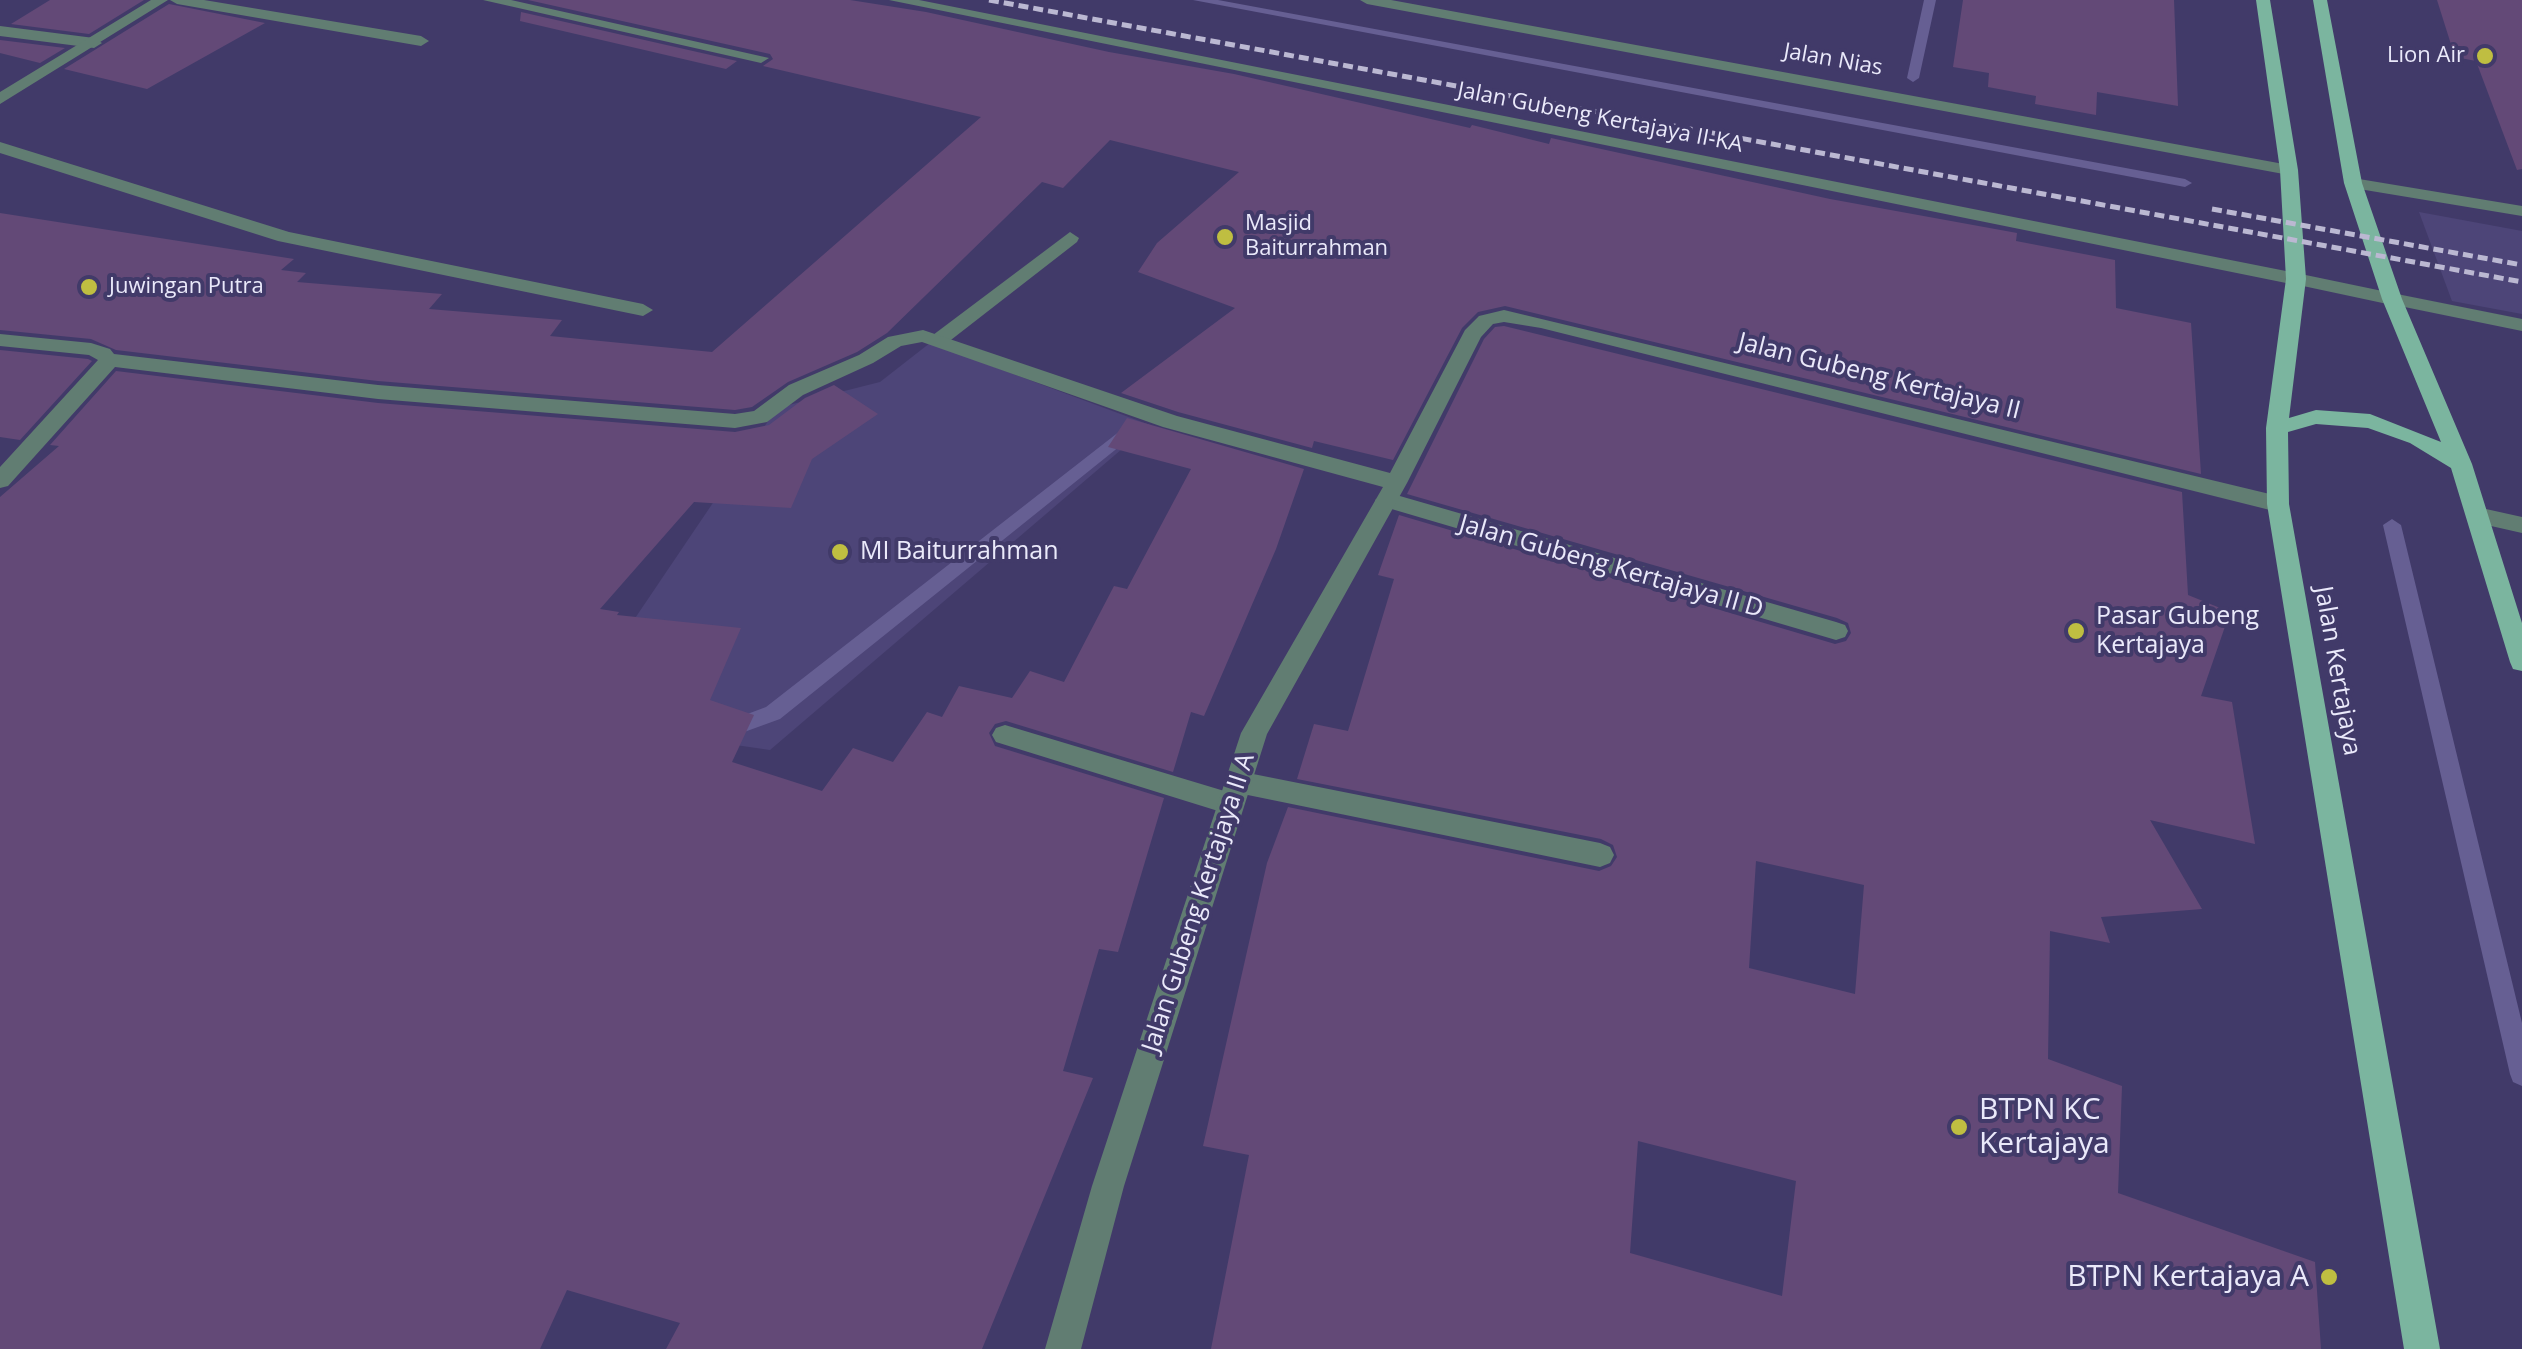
<!DOCTYPE html>
<html>
<head>
<meta charset="utf-8">
<style>
  body { margin:0 }
  canvas { display:block; background:#413a69 }
</style>
</head>
<body>
<canvas width="2522" height="1349"></canvas>
<script>
const c = document.querySelector('canvas').getContext('2d');
c.lineJoin = 'round';
function paint(path, color) {
  c.fillStyle = color;
  c.fill(path, 'evenodd');
}
function shape(rows) {
  const path = new Path2D();
  for (const r of rows) {
    path.moveTo(r[0], r[1]);
    for (let i = 2; i < r.length; i += 2) path.lineTo(r[i], r[i + 1]);
  }
  return path;
}
function stroke(path, color, width, dash) {
  c.strokeStyle = color;
  c.lineWidth = width;
  c.lineCap = dash ? 'butt' : 'round';
  c.setLineDash(dash || []);
  c.stroke(path);
}
function drawText(font, color, halo, rows, align = 'center') {
  c.font = font + ' "Open Sans",sans-serif';
  c.lineWidth = 8;
  c.setLineDash([]);
  c.textBaseline = 'middle';
  c.strokeStyle = halo;
  c.fillStyle = color;
  for (const [text, x, y, turn = 0] of rows) {
    c.save();
    c.translate(x, y);
    c.rotate((+turn || 0) * Math.PI / 180);
    c.textAlign = isNaN(turn) ? turn : align;
    if (halo) c.strokeText(text, 0, 0);
    c.fillText(text, 0, 0);
    c.restore();
  }
}
paint(shape([
  [2419,212,2522,231,2522,314,2452,301],
  [930,343,1150,425,770,750,653,733,594,679,777,408,880,382]
]), '#4d4578');
paint(shape([
  [1193,0,1218,0,2185,179,2192,183,2185,187,1193,0],
  [1924,0,1936,0,1919,78,1913,82,1907,78,1924,0],
  [1129,424,1138,430,1135,434,780,719,725,739,718,737,715,731,718,725,766,707,1129,424],
  [2392,519,2401,525,2522,1023,2522,1086,2513,1082,2510,1074,2383,525,2392,519]
]), '#665f93');
paint(shape([
  [50,0,144,0,89,34,11,24],
  [528,0,850,0,926,12,1109,52,1234,74,1470,128,1472,125,1549,144,1551,138,1830,199,2017,233,2016,241,2115,260,2116,308,2191,323,2201,474,1505,306,1478,312,1462,328,1393,460,1314,441,1312,448,1178,412,1121,393,1235,308,1138,272,1157,243,1239,172,1110,140,1063,188,1042,182,887,333,857,352,788,382,752,407,735,410,378,381,116,350,91,339,0,330,0,213,294,259,281,270,306,273,297,282,442,294,429,309,562,320,550,336,712,352,981,117,763,66,773,59,770,54],
  [1963,0,2174,0,2178,106,2097,92,2096,115,2035,104,2036,96,1988,87,1989,73,1953,67],
  [2437,0,2522,0,2522,169,2517,170,2476,61,2455,57],
  [169,4,265,23,147,89,64,69],
  [521,12,737,61,726,69,520,21],
  [0,40,65,48,40,63,0,53],
  [1504,326,2182,492,2188,595,2230,612,2201,696,2232,702,2255,844,2150,820,2202,909,2101,917,2110,943,2050,931,2048,1059,2122,1086,2118,1193,2315,1262,2321,1349,1211,1349,1249,1155,1203,1146,1267,863,1288,807,1599,871,1611,866,1617,857,1613,845,1601,839,1297,779,1314,724,1348,731,1394,579,1378,575,1399,515,1835,644,1846,641,1851,633,1848,623,1837,618,1407,494,1484,339,1495,327],
  [1756,861,1864,885,1855,994,1749,968],
  [1638,1141,1796,1181,1782,1296,1630,1253],
  [0,350,88,359,92,361,20,440,0,437],
  [116,371,378,403,735,432,769,425,805,398,834,385,878,414,812,459,791,508,694,502,600,609,619,612,617,615,741,628,710,700,754,715,732,762,822,791,853,748,893,762,927,712,942,717,959,686,1012,698,1030,671,1064,682,1114,586,1127,589,1191,469,1108,447,1127,418,1304,469,1276,549,1204,716,1191,712,1173,772,1006,721,995,724,989,733,995,746,1164,798,1118,952,1099,949,1063,1071,1093,1078,982,1349,666,1349,680,1323,567,1290,540,1349,0,1349,0,497,59,446,50,445]
]), '#634977');
paint(shape([
  [170,0,204,0,421,36,429,41,421,46,177,4,170,0],
  [0,142,289,232,643,304,653,310,643,316,278,241,0,153,0,142],
  [1070,232,1079,238,1077,242,947,343,933,343,933,335,1070,232],
  [2296,273,2392,293,2402,299,2392,305,2289,283,2289,275,2296,273],
  [1386,492,1836,622,1845,625,1848,631,1845,637,1836,640,1378,505,1375,500,1386,492],
  [1005,725,1231,793,1241,796,1244,804,1241,812,1231,815,996,742,992,735,996,728,1005,725],
  [1238,771,1600,843,1610,847,1614,855,1610,863,1600,867,1238,793,1229,790,1225,782,1229,774,1238,771]
]), '#617d72');
paint(shape([
  [483,0,511,0,769,58,761,63,483,0],
  [889,0,919,0,2296,273,2306,279,2296,285,889,0],
  [0,26,94,38,102,43,94,48,0,36,0,26],
  [2353,178,2522,206,2522,216,2347,187,2347,179,2353,178],
  [2392,293,2522,319,2522,331,2385,303,2382,299,2392,293],
  [1504,310,2278,496,2289,504,2278,512,1541,328,1504,322,1493,324,1481,337,1407,483,1267,734,1124,1186,1081,1349,1045,1349,1092,1186,1241,733,1383,487,1163,427,922,342,901,346,873,363,803,395,767,422,735,428,378,399,115,367,8,486,0,488,0,467,98,360,89,355,0,346,0,334,91,343,110,349,114,354,378,385,735,414,754,411,789,385,859,355,888,337,923,330,1177,416,1390,473,1465,330,1479,316,1504,310],
  [2477,507,2522,517,2522,533,2469,521,2466,515,2477,507]
]), '#617d72');
paint(shape([
  [151,0,168,0,0,104,0,92,151,0],
  [1360,0,1391,0,2289,165,2298,170,2289,175,1367,4,1360,0]
]), '#617d72');
paint(shape([
  [2256,0,2270,0,2298,170,2306,279,2289,418,2316,410,2370,414,2441,442,2382,299,2344,183,2313,0,2327,0,2362,183,2402,299,2472,464,2522,623,2522,671,2513,669,2510,662,2451,468,2410,443,2368,428,2316,424,2288,432,2289,504,2440,1349,2404,1349,2267,504,2266,428,2286,279,2280,170,2256,0]
]), '#7bb59f');
stroke(shape([
  [989,0,2522,282],
  [2212,209,2522,265]
]), '#bbb8d2', 5, [10, 5]);
for (const [x, y, r, color] of [
  [2485,56,10,"#bfbe41"],
  [1225,237,10,"#bfbe41"],
  [89,287,10,"#bfbe41"],
  [840,552,10,"#bfbe41"],
  [2076,631,10,"#bfbe41"],
  [1959,1127,10,"#bfbe41"],
  [2329,1277,10,"#bfbe41"]
]) {
  const dot = new Path2D();
  dot.arc(x, y, r, 0, 2 * Math.PI);
  c.fillStyle = color;
  c.fill(dot);
  stroke(dot, '#413a69', 4);
}
drawText('22px', '#eae9fa', '#413a69', [
  ["Lion Air",2465,56,"right"],
  ["Masjid",1245,224],
  ["Baiturrahman",1245,249],
  ["Juwingan Putra",109,287]
], 'left');
drawText('22px', '#eae9fa', '#413a69', [
  ["Jalan Nias",1833,60,10],
  ["Jalan Gubeng Kertajaya II-KA",1600,118,11]
]);
drawText('25px', '#eae9fa', '#413a69', [
  ["Jalan Gubeng Kertajaya II",1879,377,14],
  ["Jalan Gubeng Kertajaya II D",1611,567,16],
  ["Jalan Kertajaya",2337,671,80],
  ["Jalan Gubeng Kertajaya II A",1199,903,-72]
]);
drawText('25px', '#eae9fa', '#413a69', [
  ["MI Baiturrahman",860,552],
  ["Pasar Gubeng",2096,617],
  ["Kertajaya",2096,646]
], 'left');
drawText('30px', '#eae9fa', '#413a69', [
  ["BTPN KC",1979,1110],
  ["Kertajaya",1979,1144],
  ["BTPN Kertajaya A",2309,1277,"right"]
], 'left');
</script>
</body>
</html>
